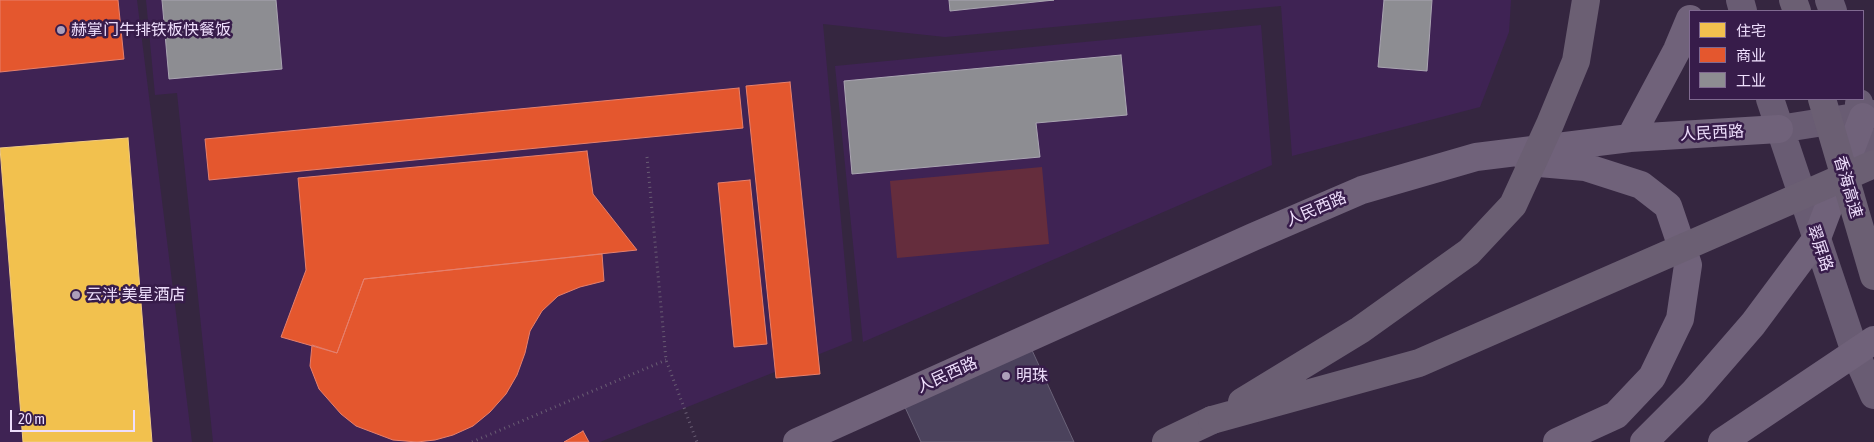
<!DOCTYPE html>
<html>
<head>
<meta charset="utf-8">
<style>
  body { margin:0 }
  #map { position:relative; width:1874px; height:442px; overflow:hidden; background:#352640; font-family:"Asap Condensed","Noto Sans SC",sans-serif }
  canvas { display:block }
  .legend { position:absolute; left:1689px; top:10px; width:175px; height:90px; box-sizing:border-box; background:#371c4a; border:1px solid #806a91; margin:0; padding:6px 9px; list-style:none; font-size:15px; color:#eedefc }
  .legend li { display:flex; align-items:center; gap:10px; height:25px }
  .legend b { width:25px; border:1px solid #806a91 }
  .scale { position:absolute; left:10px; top:410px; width:125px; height:22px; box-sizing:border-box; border:2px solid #eedefc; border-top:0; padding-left:6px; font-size:15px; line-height:18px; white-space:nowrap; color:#eedefc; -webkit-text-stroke:4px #371c4a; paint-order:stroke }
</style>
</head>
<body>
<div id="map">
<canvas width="1874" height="442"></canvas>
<ul class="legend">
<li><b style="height:14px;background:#f2c14e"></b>住宅</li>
<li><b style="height:14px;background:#e4572e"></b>商业</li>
<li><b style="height:14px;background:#8d8d92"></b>工业</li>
</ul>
<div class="scale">20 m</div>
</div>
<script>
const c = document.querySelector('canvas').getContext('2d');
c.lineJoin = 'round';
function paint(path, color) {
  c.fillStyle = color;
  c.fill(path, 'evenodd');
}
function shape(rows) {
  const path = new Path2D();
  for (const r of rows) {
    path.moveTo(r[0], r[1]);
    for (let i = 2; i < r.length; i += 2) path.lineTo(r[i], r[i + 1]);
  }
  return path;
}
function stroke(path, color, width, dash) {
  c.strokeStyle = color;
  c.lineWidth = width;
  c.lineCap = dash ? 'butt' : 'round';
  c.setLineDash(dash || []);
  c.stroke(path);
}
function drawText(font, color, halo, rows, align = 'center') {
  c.font = font + ' "Asap Condensed","Noto Sans SC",sans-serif';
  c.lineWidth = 5;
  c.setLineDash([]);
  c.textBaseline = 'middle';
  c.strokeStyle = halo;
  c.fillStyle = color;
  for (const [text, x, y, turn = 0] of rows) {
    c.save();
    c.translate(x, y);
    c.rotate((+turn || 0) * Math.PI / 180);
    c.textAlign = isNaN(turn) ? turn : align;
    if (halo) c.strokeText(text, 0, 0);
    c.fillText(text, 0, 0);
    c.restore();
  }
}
paint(shape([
  [0,0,137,0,192,442,0,442],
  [146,0,1511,0,1509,32,1480,107,1292,156,1281,6,945,37,823,24,852,341,600,442,213,442,177,93,155,95],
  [1261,25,1272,165,863,342,835,66]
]), '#3f2354');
paint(shape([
  [1042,167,1049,244,897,258,890,181]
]), '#652d3d');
const homes = shape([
  [128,138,152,442,23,442,0,148,128,138]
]);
paint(homes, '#f2c14e');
stroke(homes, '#f1ca82', 1);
const shops = shape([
  [0,0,118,0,124,59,0,72,0,0],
  [790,82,820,374,776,378,746,86,790,82],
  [739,88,743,128,209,180,205,139,739,88],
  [587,151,593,194,637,250,364,279,337,353,281,337,306,270,298,178,587,151],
  [750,180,767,344,734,347,718,183,750,180],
  [602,254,604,281,580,287,558,296,542,311,530,331,525,353,517,375,506,394,490,412,473,426,453,435,435,440,417,442,393,440,356,426,341,414,319,389,310,366,312,345,337,353,364,279,602,254],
  [583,431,589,442,564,442,583,431]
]);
paint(shops, '#e4572e');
stroke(shops, '#e7806c', 1);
const industry = shape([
  [162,0,276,0,282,69,169,79,162,0],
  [949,0,1054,0,950,11,949,0],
  [1384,0,1432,0,1427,71,1378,67,1384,0],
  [1121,55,1127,115,1036,123,1040,157,852,174,844,81,1121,55]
]);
paint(industry, '#8d8d92');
stroke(industry, '#aaa5b2', 1);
const building = shape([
  [1031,348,1074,442,921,442,904,405,1031,348]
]);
paint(building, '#4b425c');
stroke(building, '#6b6379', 1);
stroke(shape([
  [647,157,666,360,697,442],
  [472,442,666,360]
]), '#695d73', 3, [1, 4]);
stroke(shape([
  [1740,0,1743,11],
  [1829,0,1833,11],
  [1770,99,1855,352,1874,395],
  [1859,103,1874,157],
  [1779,129,1874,114]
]), '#695c73', 28);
stroke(shape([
  [1630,138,1677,50,1690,19],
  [1528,162,1585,167,1641,185,1668,206,1688,265,1680,319,1652,377,1616,415,1557,442],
  [797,442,1253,237,1362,190,1476,157,1630,138,1779,129],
  [1644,442,1694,392,1753,324,1817,238,1863,117],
  [1722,442,1874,340]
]), '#70627a', 28);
stroke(shape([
  [1793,0,1797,11],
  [1166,442,1212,420]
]), '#6b5f73', 28);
stroke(shape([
  [1822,99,1874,276],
  [1242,402,1360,330,1469,252,1513,205,1550,124,1576,61,1586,0],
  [1212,420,1419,363,1874,164]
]), '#6b5f73', 28);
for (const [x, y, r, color] of [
  [61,30,5,"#ad9eba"],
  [76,295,5,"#ad9eba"],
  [1006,376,5,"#ad9eba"]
]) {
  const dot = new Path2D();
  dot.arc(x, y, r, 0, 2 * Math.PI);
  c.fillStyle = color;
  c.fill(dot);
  stroke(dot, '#371c4a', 2);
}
drawText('16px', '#eedefc', '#371c4a', [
  ["赫掌门牛排铁板快餐饭",71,30],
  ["云泮·美星酒店",86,295],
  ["明珠",1016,376]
], 'left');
drawText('16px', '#eedefc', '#371c4a', [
  ["人民西路",1712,133,-3],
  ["香海高速",1848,187,74],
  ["人民西路",1316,209,-23],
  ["翠屏路",1820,248,71],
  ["人民西路",947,375,-24]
]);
</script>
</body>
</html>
